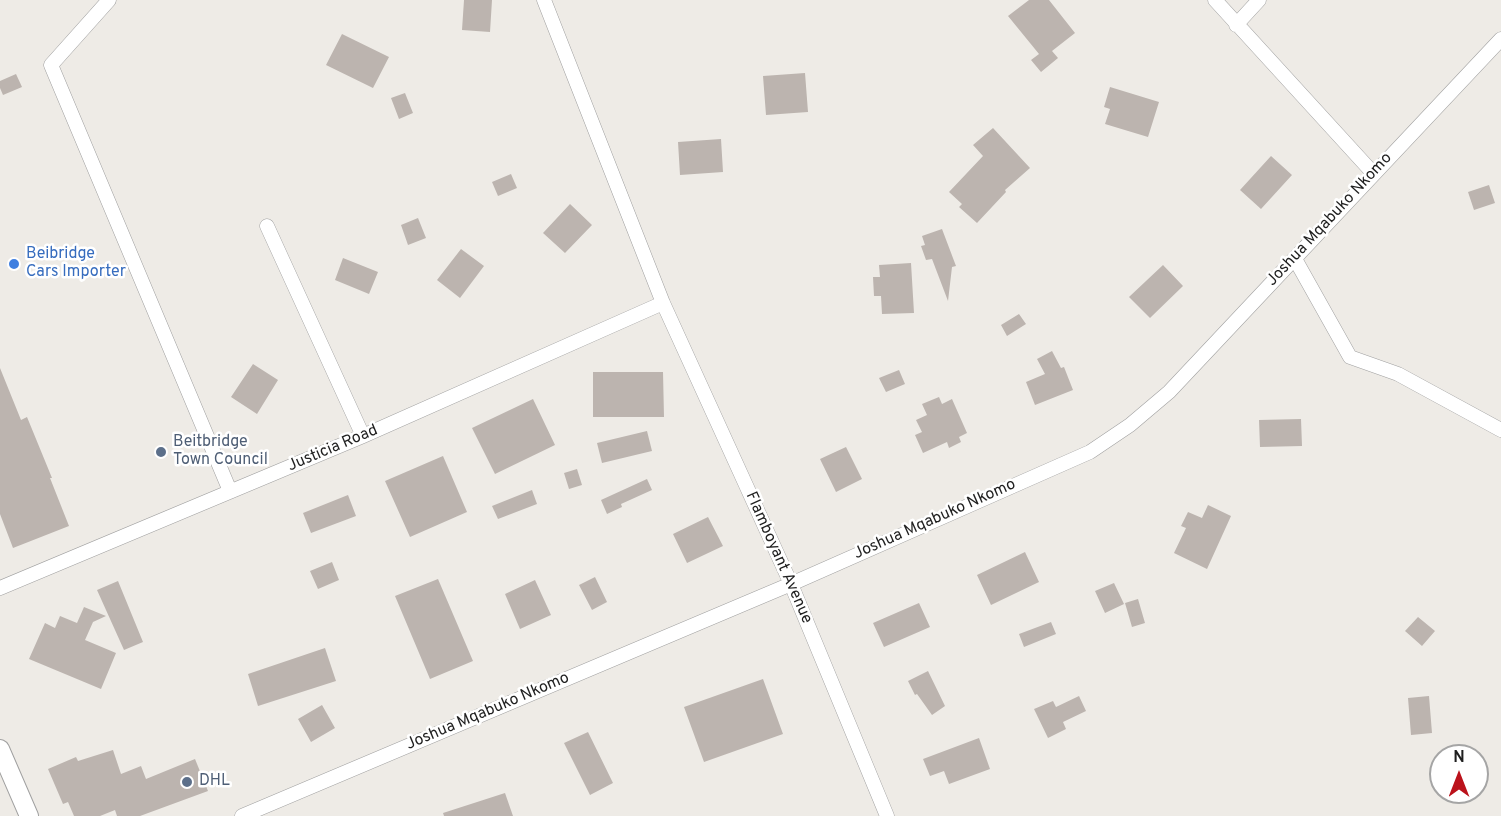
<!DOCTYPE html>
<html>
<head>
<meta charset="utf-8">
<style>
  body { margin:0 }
  #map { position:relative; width:1501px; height:816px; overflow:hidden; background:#eeebe6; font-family:Overpass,sans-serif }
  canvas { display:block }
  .north { position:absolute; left:1429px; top:744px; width:60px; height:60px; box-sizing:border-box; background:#fff; border:2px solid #a5a5a5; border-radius:50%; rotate:0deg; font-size:16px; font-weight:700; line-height:24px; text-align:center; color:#1f1f1f }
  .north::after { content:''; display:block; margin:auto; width:21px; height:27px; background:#bb121b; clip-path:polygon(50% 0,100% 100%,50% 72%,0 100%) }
</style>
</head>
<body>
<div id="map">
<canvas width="1501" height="816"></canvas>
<div class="north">N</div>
</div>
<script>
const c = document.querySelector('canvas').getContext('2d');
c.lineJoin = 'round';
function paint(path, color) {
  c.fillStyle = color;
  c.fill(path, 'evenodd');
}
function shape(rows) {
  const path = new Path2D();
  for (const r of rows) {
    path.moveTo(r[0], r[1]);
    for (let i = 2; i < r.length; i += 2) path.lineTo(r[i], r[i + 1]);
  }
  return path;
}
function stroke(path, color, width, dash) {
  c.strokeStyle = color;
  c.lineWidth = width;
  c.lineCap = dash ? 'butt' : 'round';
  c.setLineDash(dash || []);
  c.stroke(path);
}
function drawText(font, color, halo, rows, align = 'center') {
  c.font = font + ' Overpass,sans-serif';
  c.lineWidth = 5;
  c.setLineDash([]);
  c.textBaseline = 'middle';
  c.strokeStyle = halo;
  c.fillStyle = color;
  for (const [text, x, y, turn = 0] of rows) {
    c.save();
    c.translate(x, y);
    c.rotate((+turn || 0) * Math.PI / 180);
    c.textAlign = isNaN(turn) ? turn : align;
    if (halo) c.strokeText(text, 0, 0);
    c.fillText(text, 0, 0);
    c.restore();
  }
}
paint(shape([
  [464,0,492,0,490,32,462,30],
  [1029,0,1049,0,1075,33,1052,51,1058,58,1041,72,1031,60,1039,54,1008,16],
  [342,34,389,57,373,88,326,65],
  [805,73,808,112,766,115,763,76],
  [16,74,22,87,3,95,0,88,0,81],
  [1110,87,1159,102,1148,137,1105,124,1110,109,1104,107],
  [405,93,413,113,399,119,391,98],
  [993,128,1030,168,1005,190,1006,192,977,223,959,207,962,204,949,192,983,156,973,145],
  [721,139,723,172,680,175,678,142],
  [1271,156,1292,175,1261,209,1240,190],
  [511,174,517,188,498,196,492,182],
  [1489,185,1495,203,1474,210,1468,192],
  [570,204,592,225,565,253,543,233],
  [418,218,426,238,408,245,401,225],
  [942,229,956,266,952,267,948,301,932,259,926,260,921,246,925,245,922,236],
  [461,249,484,266,460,298,437,280],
  [343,258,378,272,369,294,335,280],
  [911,263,914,313,882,314,881,296,874,296,873,277,880,277,879,265],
  [1163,265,1183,286,1150,318,1129,297],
  [1019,314,1026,324,1007,336,1001,325],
  [1052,351,1061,368,1064,367,1073,390,1035,405,1026,382,1045,374,1037,359],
  [253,364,278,380,257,414,231,397],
  [0,368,21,420,27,417,52,478,50,478,69,526,13,548,0,514],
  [899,370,905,384,886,392,879,378],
  [593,372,663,372,664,417,593,417],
  [939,397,942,404,952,399,967,433,959,437,961,442,949,448,947,442,923,453,915,435,922,432,916,420,927,415,922,404],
  [533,399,555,445,495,474,472,428],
  [1301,419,1302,446,1260,447,1259,420],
  [647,431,652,451,602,463,597,443],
  [846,447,862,479,836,492,820,459],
  [443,456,467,512,410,537,385,481],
  [577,469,582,485,569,489,564,473],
  [647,479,652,490,621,504,622,507,607,514,601,500],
  [532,490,537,504,498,519,492,506],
  [348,495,356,516,311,533,303,513],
  [1208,505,1231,516,1207,569,1174,553,1186,528,1181,526,1188,512,1202,518],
  [708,517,723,546,687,563,673,534],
  [1025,552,1039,582,991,605,977,575],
  [332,562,339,580,318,589,310,571],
  [595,577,607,602,592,610,579,585],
  [438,579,473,661,430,679,395,596],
  [535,580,551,615,520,629,505,594],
  [118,581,143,642,124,650,97,590],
  [1114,583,1124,604,1105,613,1095,591],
  [1138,599,1145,623,1132,627,1125,603],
  [919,603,930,627,884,647,873,623],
  [84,607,106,616,93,622,85,640,116,653,101,689,29,659,45,623,55,628,60,616,77,623],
  [1418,617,1435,631,1422,646,1405,631],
  [1051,622,1056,634,1024,647,1019,634],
  [325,648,336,681,258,706,248,674],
  [928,671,945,706,932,715,917,694,915,695,908,681],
  [763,679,783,734,704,762,684,707],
  [1079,696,1086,711,1063,722,1066,729,1048,738,1034,709,1053,701,1056,707],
  [1429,696,1432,733,1411,735,1408,698],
  [322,705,335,728,311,742,298,719],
  [588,732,613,783,590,795,564,743],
  [979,738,990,769,949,784,944,771,930,776,923,759],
  [113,750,121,774,141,766,146,779,195,759,208,791,140,816,117,816,115,810,100,816,74,816,68,802,63,804,48,769,76,757,78,761],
  [505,793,513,816,444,816,443,813]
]), '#bcb4af');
const minor = shape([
  [109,0,51,65,230,491],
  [544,0,663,303,791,584,887,816],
  [1215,0,1373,173],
  [1236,25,1259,0],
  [267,226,363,436],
  [1295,259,1350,357,1398,374,1501,430],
  [0,588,363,436,663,303],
  [242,816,791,584,1090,452,1130,425,1169,392,1501,39]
]);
const tertiary = shape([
  [0,749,29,816]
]);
stroke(minor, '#a0a0a0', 15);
stroke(tertiary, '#a0a0a0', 20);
stroke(minor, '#fff', 14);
stroke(tertiary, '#fff', 18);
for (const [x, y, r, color] of [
  [14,264,6,"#3f7fe0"],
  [161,452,6,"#5c6f8a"],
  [187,782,6,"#5c6f8a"]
]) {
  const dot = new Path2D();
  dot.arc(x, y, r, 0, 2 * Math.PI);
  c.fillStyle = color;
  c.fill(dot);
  stroke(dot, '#fff', 2);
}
drawText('16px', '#1f1f1f', '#fff', [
  ["Joshua Mqabuko Nkomo",1330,220,-47],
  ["Justicia Road",333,449,-23],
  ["Joshua Mqabuko Nkomo",935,520,-24],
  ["Flamboyant Avenue",778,558,66],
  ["Joshua Mqabuko Nkomo",488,712,-23]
]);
drawText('16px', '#366cbe', '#fff', [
  ["Beibridge",26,255],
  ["Cars Importer",26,273]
], 'left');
drawText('16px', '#4e5e75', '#fff', [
  ["Beitbridge",173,443],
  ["Town Council",173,461],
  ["DHL",199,782]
], 'left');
</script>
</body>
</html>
